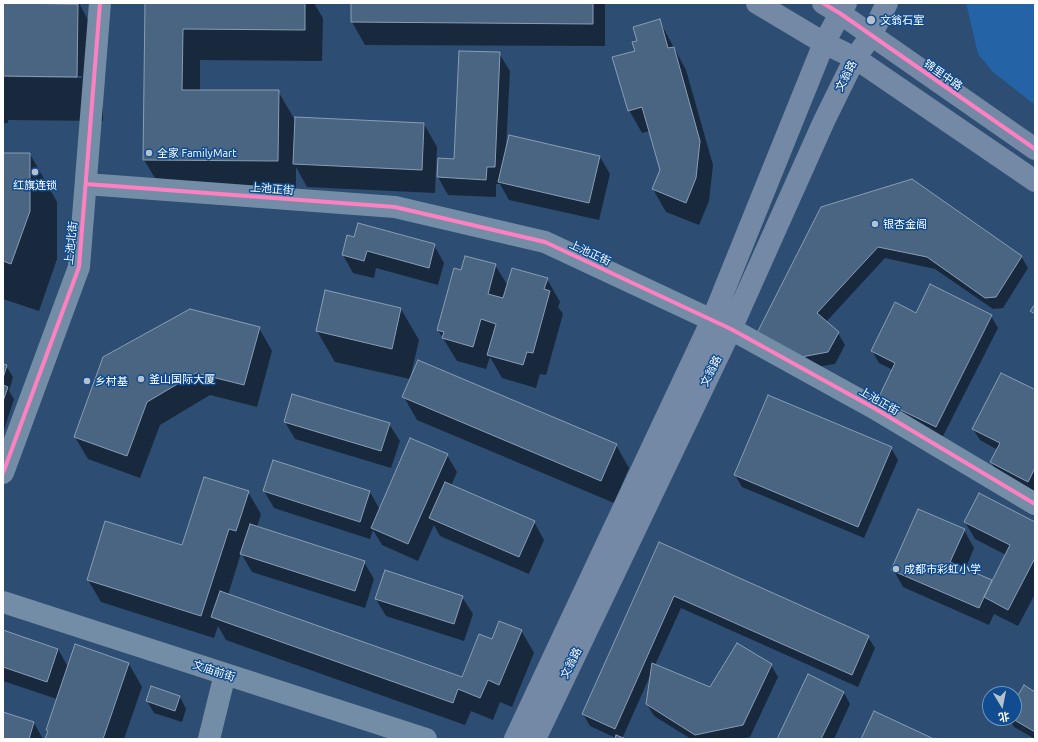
<!DOCTYPE html>
<html>
<head>
<meta charset="utf-8">
<style>
  body { margin:0 }
  #map { position:relative; width:1038px; height:742px; overflow:hidden; background:#2d4d72; font-family:Ubuntu,"Noto Sans SC",sans-serif }
  canvas { display:block }
  .frame { position:absolute; inset:0; border:4px solid #fff; pointer-events:none }
  .north { position:absolute; left:982px; top:686px; width:40px; height:40px; box-sizing:border-box; background:#104c8f; border:1px solid #7094bc; border-radius:50%; rotate:170deg; font-size:11px; font-weight:700; line-height:16px; text-align:center; color:#fff }
  .north::after { content:''; display:block; margin:auto; width:14px; height:18px; background:#b6c1ce; clip-path:polygon(50% 0,100% 100%,50% 72%,0 100%) }
</style>
</head>
<body>
<div id="map">
<canvas width="1038" height="742"></canvas>
<div class="frame"></div>
<div class="north">北</div>
</div>
<script>
const c = document.querySelector('canvas').getContext('2d');
c.lineJoin = 'round';
function paint(path, color) {
  c.fillStyle = color;
  c.fill(path, 'evenodd');
}
function shape(rows) {
  const path = new Path2D();
  for (const r of rows) {
    path.moveTo(r[0], r[1]);
    for (let i = 2; i < r.length; i += 2) path.lineTo(r[i], r[i + 1]);
  }
  return path;
}
function stroke(path, color, width, dash) {
  c.strokeStyle = color;
  c.lineWidth = width;
  c.lineCap = dash ? 'butt' : 'round';
  c.setLineDash(dash || []);
  c.stroke(path);
}
function drawText(font, color, halo, rows, align = 'center') {
  c.font = font + ' Ubuntu,"Noto Sans SC",sans-serif';
  c.lineWidth = 3;
  c.setLineDash([]);
  c.textBaseline = 'middle';
  c.strokeStyle = halo;
  c.fillStyle = color;
  for (const [text, x, y, turn = 0] of rows) {
    c.save();
    c.translate(x, y);
    c.rotate((+turn || 0) * Math.PI / 180);
    c.textAlign = isNaN(turn) ? turn : align;
    if (halo) c.strokeText(text, 0, 0);
    c.fillText(text, 0, 0);
    c.restore();
  }
}
paint(shape([
  [966,3,1035,3,1035,105,993,72,978,54]
]), '#2363a6');
paint(shape([
  [3,3,79,3,103,49,103,121,8,120,8,123,3,123],
  [8,75,82,76,82,78,8,77],
  [146,3,314,3,323,18,322,61,200,60,200,91,278,91,296,122,424,124,437,147,435,193,307,187,296,167,296,192,163,191,144,160],
  [352,3,605,3,605,46,365,45,352,22],
  [659,20,686,70,713,165,709,201,699,225,666,212,653,189,661,170,650,131,642,133,629,110,638,41],
  [499,53,510,71,506,148,600,157,610,174,599,220,509,200,500,184,496,184,496,197,448,195,438,177,439,159,455,160],
  [3,154,30,154,57,202,57,259,39,311,3,299],
  [822,208,1021,256,1028,268,1003,308,993,309,935,269,885,258,826,322,838,333,845,345,835,364,803,369,764,347],
  [355,238,434,245,444,263,438,285,376,268,374,278,353,273,343,255],
  [495,265,508,286,547,279,560,302,558,307,563,314,546,375,540,374,536,388,502,378,490,357,486,369,457,361,438,330,454,270,462,271],
  [401,309,419,340,410,379,335,362,317,331],
  [991,316,998,328,942,438,886,410,893,370,879,363,872,351],
  [259,328,272,351,257,407,210,395,160,425,140,478,88,459,75,437],
  [3,365,6,366,13,377,9,391,14,399,3,433],
  [1035,390,1035,493,998,474,991,462,998,450,980,440,973,429],
  [404,397,616,445,629,468,614,503,417,420],
  [285,422,389,424,400,441,391,468,295,439],
  [891,448,898,460,864,538,742,487,735,475],
  [447,455,457,472,451,486,534,522,544,540,529,574,440,536,434,525,418,561,382,545,373,530,370,539,274,508,264,491,273,461,370,492,380,510],
  [248,492,261,514,257,527,364,562,374,579,365,608,252,572,241,553,228,595,463,678,492,641,521,630,534,653,512,707,500,702,493,720,471,711,465,725,226,640,218,626,214,638,101,602,88,580,183,546],
  [965,522,1035,523,1035,594,1018,626,994,614,989,625,903,587,893,569,964,530,974,548,965,570,992,581,1006,555,975,539],
  [659,544,868,637,875,648,858,687,681,608,655,665,710,689,771,665,778,677,750,737,740,739,691,739,654,716,647,704,650,676,622,739,623,739,616,739,616,738,590,726,583,714],
  [462,597,473,614,464,641,386,616,376,599],
  [3,631,58,649,68,667,129,664,142,687,124,739,46,739,48,733,47,730,57,699,3,681],
  [844,693,850,704,834,739,778,739],
  [1035,693,1035,739,1014,727,1009,718,1014,718,1014,704],
  [180,697,186,709,182,722,154,713,147,701],
  [3,713,34,723,43,739,3,739]
]), '#0007');
const building = shape([
  [3,3,78,4,77,77,3,76,3,3],
  [3,3,78,3,78,4,3,3],
  [145,3,305,3,305,30,183,29,182,90,279,90,278,161,143,160,145,3],
  [351,3,593,3,593,24,351,22,351,3],
  [660,19,668,48,674,47,700,141,696,178,686,203,652,189,660,170,642,107,628,111,612,57,635,51,632,42,637,41,633,27,660,19],
  [459,51,500,52,495,167,487,167,486,180,437,177,438,158,454,159,459,51],
  [295,117,424,123,422,170,293,164,295,117],
  [509,135,600,156,589,203,498,182,509,135],
  [3,153,30,153,30,211,11,264,3,261,3,153],
  [912,179,1022,256,996,297,985,298,927,257,878,247,817,313,839,332,828,352,796,358,756,335,821,207,912,179],
  [358,223,435,244,429,268,367,251,364,261,342,255,347,235,354,237,358,223],
  [465,256,496,264,488,294,503,298,512,268,548,278,544,289,550,291,533,353,527,352,523,365,487,355,496,324,481,319,473,347,442,338,444,332,437,330,454,268,461,270,465,256],
  [930,284,992,315,936,427,878,399,895,363,871,351,895,302,916,313,930,284],
  [325,290,401,308,392,349,316,331,325,290],
  [1035,304,1035,314,1030,311,1035,304],
  [190,309,260,327,244,385,196,373,147,402,127,456,74,437,103,357,190,309],
  [418,360,617,444,601,481,402,397,418,360],
  [3,364,7,365,3,378,3,364],
  [1001,373,1034,389,1035,388,1035,468,1028,482,990,462,1000,443,972,429,1001,373],
  [3,385,8,387,3,401,3,385],
  [292,394,390,423,381,451,284,422,292,394],
  [768,395,892,447,858,527,734,475,768,395],
  [410,438,448,454,408,544,371,528,410,438],
  [273,460,370,491,360,522,263,491,273,460],
  [204,477,249,491,236,531,229,529,201,616,87,580,105,521,182,545,204,477],
  [445,482,535,521,519,557,429,518,445,482],
  [979,493,1035,522,1035,558,1008,610,984,597,1010,545,964,522,979,493],
  [918,509,965,529,950,562,992,580,979,608,891,570,918,509],
  [250,524,365,561,355,591,240,554,250,524],
  [659,542,869,636,852,675,674,596,615,729,582,714,659,542],
  [385,570,463,596,454,624,375,599,385,570],
  [220,591,462,677,479,634,492,639,499,621,522,630,499,685,488,680,480,698,458,689,453,703,211,617,220,591],
  [3,630,58,649,47,682,3,667,3,630],
  [737,643,772,664,743,725,695,735,646,704,652,663,710,687,737,643],
  [75,644,129,663,103,739,45,739,48,731,46,730,75,644],
  [808,674,844,692,821,739,777,739,808,674],
  [1024,685,1035,692,1035,732,1011,718,1014,718,1014,702,1024,685],
  [151,686,180,696,175,711,146,701,151,686],
  [874,711,934,739,861,739,874,711],
  [3,712,34,722,29,739,3,739,3,712],
  [616,735,626,739,615,739,616,735]
]);
paint(building, '#4a6582');
stroke(building, '#899db4', 1);
stroke(shape([
  [86,184,395,207,545,242,731,329,874,408,1035,504],
  [3,473,79,267,100,3],
  [3,602,426,739],
  [209,739,225,674]
]), '#748da6', 22);
stroke(shape([
  [757,3,824,43,855,58,1035,181],
  [823,3,841,14,1035,149],
  [515,739,712,320,824,43,846,3],
  [535,739,731,329,824,121,855,58,871,36,887,3]
]), '#7489a5', 22);
stroke(shape([
  [823,3,841,14,1035,149],
  [86,184,395,207,545,242,731,329,874,408,1035,504],
  [3,473,79,267,100,3]
]), '#ff80c0', 4);
for (const [x, y, r, color] of [
  [871,20,5,"#b6c1ce"],
  [149,153,4,"#b6c1ce"],
  [35,172,4,"#b6c1ce"],
  [875,224,4,"#b6c1ce"],
  [141,379,4,"#b6c1ce"],
  [87,381,4,"#b6c1ce"],
  [896,569,4,"#b6c1ce"]
]) {
  const dot = new Path2D();
  dot.arc(x, y, r, 0, 2 * Math.PI);
  c.fillStyle = color;
  c.fill(dot);
  stroke(dot, '#104c8f', 1.5);
}
drawText('11px', '#fff', '#104c8f', [
  ["文翁石室",880,20],
  ["全家 FamilyMart",157,153],
  ["红旗连锁",35,185,"center"],
  ["银杏金阁",883,224],
  ["釜山国际大厦",149,379],
  ["乡村基",95,381],
  ["成都市彩虹小学",904,569]
], 'left');
drawText('11px', '#fff', '#104c8f', [
  ["锦里中路",943,75,35],
  ["文翁路",846,76,-63],
  ["上池正街",272,189,4],
  ["上池北街",71,243,-84],
  ["上池正街",590,253,25],
  ["文翁路",711,371,-64],
  ["上池正街",879,401,30],
  ["文翁路",571,663,-64],
  ["文庙前街",214,671,18]
]);
</script>
</body>
</html>
